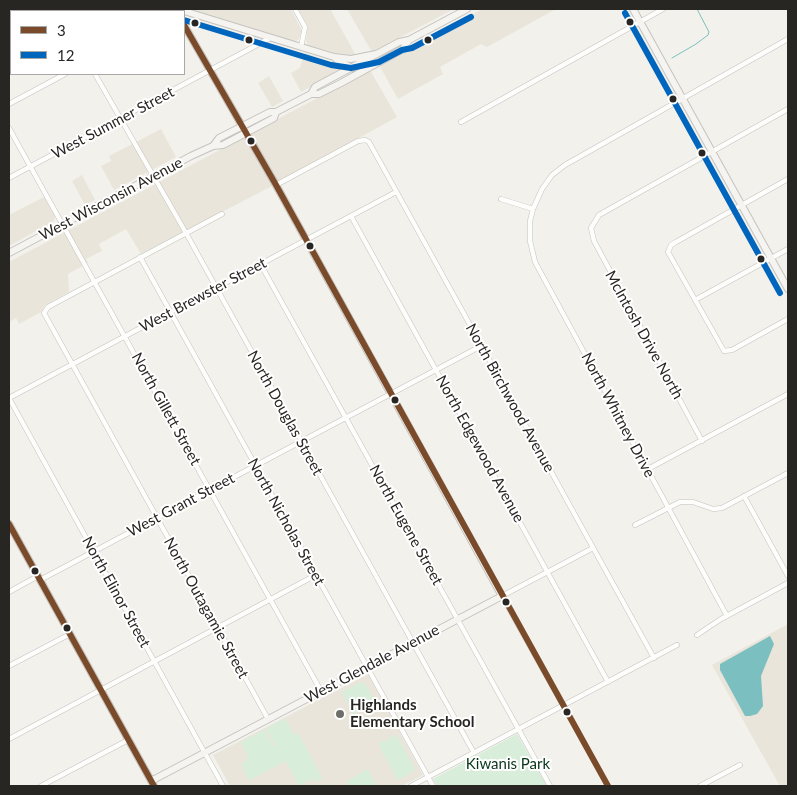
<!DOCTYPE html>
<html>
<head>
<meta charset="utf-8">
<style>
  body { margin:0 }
  #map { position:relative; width:797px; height:795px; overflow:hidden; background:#f2f1ec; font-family:Lato,sans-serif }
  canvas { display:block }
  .frame { position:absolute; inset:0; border:10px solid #282623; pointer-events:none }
  .legend { position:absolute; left:10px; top:10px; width:175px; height:65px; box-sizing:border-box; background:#fff; border:1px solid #a9a8a7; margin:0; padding:6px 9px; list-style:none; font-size:15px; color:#282623 }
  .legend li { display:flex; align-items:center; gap:10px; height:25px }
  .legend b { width:25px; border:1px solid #a9a8a7 }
</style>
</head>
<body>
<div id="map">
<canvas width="797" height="795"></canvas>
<div class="frame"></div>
<ul class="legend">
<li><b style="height:6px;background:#7a4b2a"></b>3</li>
<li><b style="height:6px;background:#0065bd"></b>12</li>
</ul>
</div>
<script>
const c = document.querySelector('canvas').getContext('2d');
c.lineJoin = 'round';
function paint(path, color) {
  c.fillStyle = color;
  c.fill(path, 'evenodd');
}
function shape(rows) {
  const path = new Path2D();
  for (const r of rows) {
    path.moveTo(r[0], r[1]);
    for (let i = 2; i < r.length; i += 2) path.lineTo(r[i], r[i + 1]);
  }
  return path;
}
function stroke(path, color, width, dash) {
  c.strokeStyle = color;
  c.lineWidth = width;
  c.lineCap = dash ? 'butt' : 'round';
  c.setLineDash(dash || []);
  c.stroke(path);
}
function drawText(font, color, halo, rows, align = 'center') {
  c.font = font + ' Lato,sans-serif';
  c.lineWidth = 4;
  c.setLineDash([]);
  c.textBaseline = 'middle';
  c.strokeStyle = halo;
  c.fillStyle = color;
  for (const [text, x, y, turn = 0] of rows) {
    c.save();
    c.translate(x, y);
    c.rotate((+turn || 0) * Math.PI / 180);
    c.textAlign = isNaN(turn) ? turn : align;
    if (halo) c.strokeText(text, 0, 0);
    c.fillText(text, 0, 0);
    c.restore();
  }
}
paint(shape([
  [188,9,291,9,302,31,298,40,293,41],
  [298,9,330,9,357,57,342,55,308,45,306,41,308,26],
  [347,9,454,9,372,52],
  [482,9,556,9,487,47,481,44,440,67,443,74,398,99,379,65],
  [304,53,338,64,340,70,301,92,291,73,300,68],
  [370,70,397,117,272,186,141,254,126,229,99,244,102,251,86,259,88,263,68,274,69,292,45,305,41,312,19,324,16,318,9,322,9,262],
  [269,76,283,101,272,107,258,83],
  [161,129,176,157,114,190,101,166,111,161,109,156],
  [82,175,95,200,85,205,72,181],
  [44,197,55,216,54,221,9,246,9,215],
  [788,624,788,786,780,786,712,665],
  [368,674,423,775,402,786,230,786,213,755]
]), '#e9e5da');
paint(shape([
  [359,683,365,684,375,702,353,714,342,692],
  [285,718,294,735,298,733,322,778,315,782,313,778,299,786,286,761,248,781,242,764,247,760,247,755,241,742,264,730,273,746,275,745,266,729],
  [517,734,547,786,437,786,433,779],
  [393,735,397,736,415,769,412,772,398,780,380,748,380,742,388,740],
  [368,769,377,786,350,786,347,781]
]), '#d8eeda');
paint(shape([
  [770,636,774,644,761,676,763,706,757,714,750,716,745,716,720,670,720,664]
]), '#7cbfc0');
stroke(shape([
  [672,58,696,44,708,35,709,32,697,9]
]), '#7cbfc0', 1);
const street = shape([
  [59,9,60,11],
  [295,9,305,27,301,47],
  [40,11,45,9],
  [9,28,11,27],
  [95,74,186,233,474,753],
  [9,104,65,74],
  [461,122,663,9],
  [9,128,321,691],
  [9,178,270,38],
  [788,179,676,242,671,245,668,252,724,351,732,350,788,319],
  [276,185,358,141,365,140,369,142,654,658],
  [501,199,533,209],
  [222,214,48,307,44,313,268,719],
  [351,216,608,682],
  [140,257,433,786],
  [261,265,550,786],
  [695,300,788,249],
  [702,441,594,241,591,228,599,215,788,109],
  [648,469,788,394],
  [744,496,788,576],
  [635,525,680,502,693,502,713,509,722,508,788,473],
  [593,548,502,596,608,786],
  [40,580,481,346],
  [9,592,38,576],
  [727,616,535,262,530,241,530,221,533,209,542,189,552,175,565,165,788,39],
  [697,635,721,619,788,583],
  [9,666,70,634],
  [9,739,316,575],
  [41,786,128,740],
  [223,786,9,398,396,192],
  [411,786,677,645],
  [700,786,740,765]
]);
const secondary = shape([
  [175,9,184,11],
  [633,9,788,289],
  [184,11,334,57,351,59,376,54],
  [334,57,337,60,352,68],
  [311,94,315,87,399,42,409,40,467,9],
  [213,146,219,138,270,112,276,112,311,94,319,94,341,83,403,49,409,40],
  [9,253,191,156,213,146,223,145,242,135,274,118,276,112],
  [9,524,154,786],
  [151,781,502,596,276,185,184,25]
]);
stroke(street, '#c4c3bf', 5.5);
stroke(secondary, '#c4c3bf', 8);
stroke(street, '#fdfdfc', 4.5);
stroke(secondary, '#f6f4f1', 6);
stroke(shape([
  [184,25,276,185,608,786],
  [9,524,154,786]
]), '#7a4b2a', 6);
stroke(shape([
  [625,13,780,293],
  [184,20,331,65,351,68,379,62,402,50,412,48,471,17]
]), '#0065bd', 6);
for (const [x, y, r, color] of [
  [630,22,4.5,"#282623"],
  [195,23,4.5,"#282623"],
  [249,40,4.5,"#282623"],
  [428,40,4.5,"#282623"],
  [673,99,4.5,"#282623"],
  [251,141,4.5,"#282623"],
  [702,153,4.5,"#282623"],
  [310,246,4.5,"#282623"],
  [761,259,4.5,"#282623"],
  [395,400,4.5,"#282623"],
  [35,571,4.5,"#282623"],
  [506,602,4.5,"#282623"],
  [67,628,4.5,"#282623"],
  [567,712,4.5,"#282623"],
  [340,714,5,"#6f6d69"]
]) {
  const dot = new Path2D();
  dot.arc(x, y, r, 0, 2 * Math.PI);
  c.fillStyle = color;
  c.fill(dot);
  stroke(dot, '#fff', 2);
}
drawText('15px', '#282623', '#fff', [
  ["West Summer Street",113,123,-28],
  ["West Wisconsin Avenue",111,199,-28],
  ["West Brewster Street",203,295,-28],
  ["McIntosh Drive North",644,335,61],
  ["North Birchwood Avenue",510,398,61],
  ["North Gillett Street",166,409,61],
  ["North Douglas Street",285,413,61],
  ["North Whitney Drive",618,415,62],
  ["North Edgewood Avenue",480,449,61],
  ["West Grant Street",181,505,-28],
  ["North Nicholas Street",286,522,61],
  ["North Eugene Street",406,525,61],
  ["North Elinor Street",116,592,61],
  ["North Outagamie Street",206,608,61],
  ["West Glendale Avenue",372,664,-28]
]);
drawText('bold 15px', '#282623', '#fff', [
  ["Highlands",350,705],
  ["Elementary School",350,722]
], 'left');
drawText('15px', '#073518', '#fff', [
  ["Kiwanis Park",508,764]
]);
</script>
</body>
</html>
